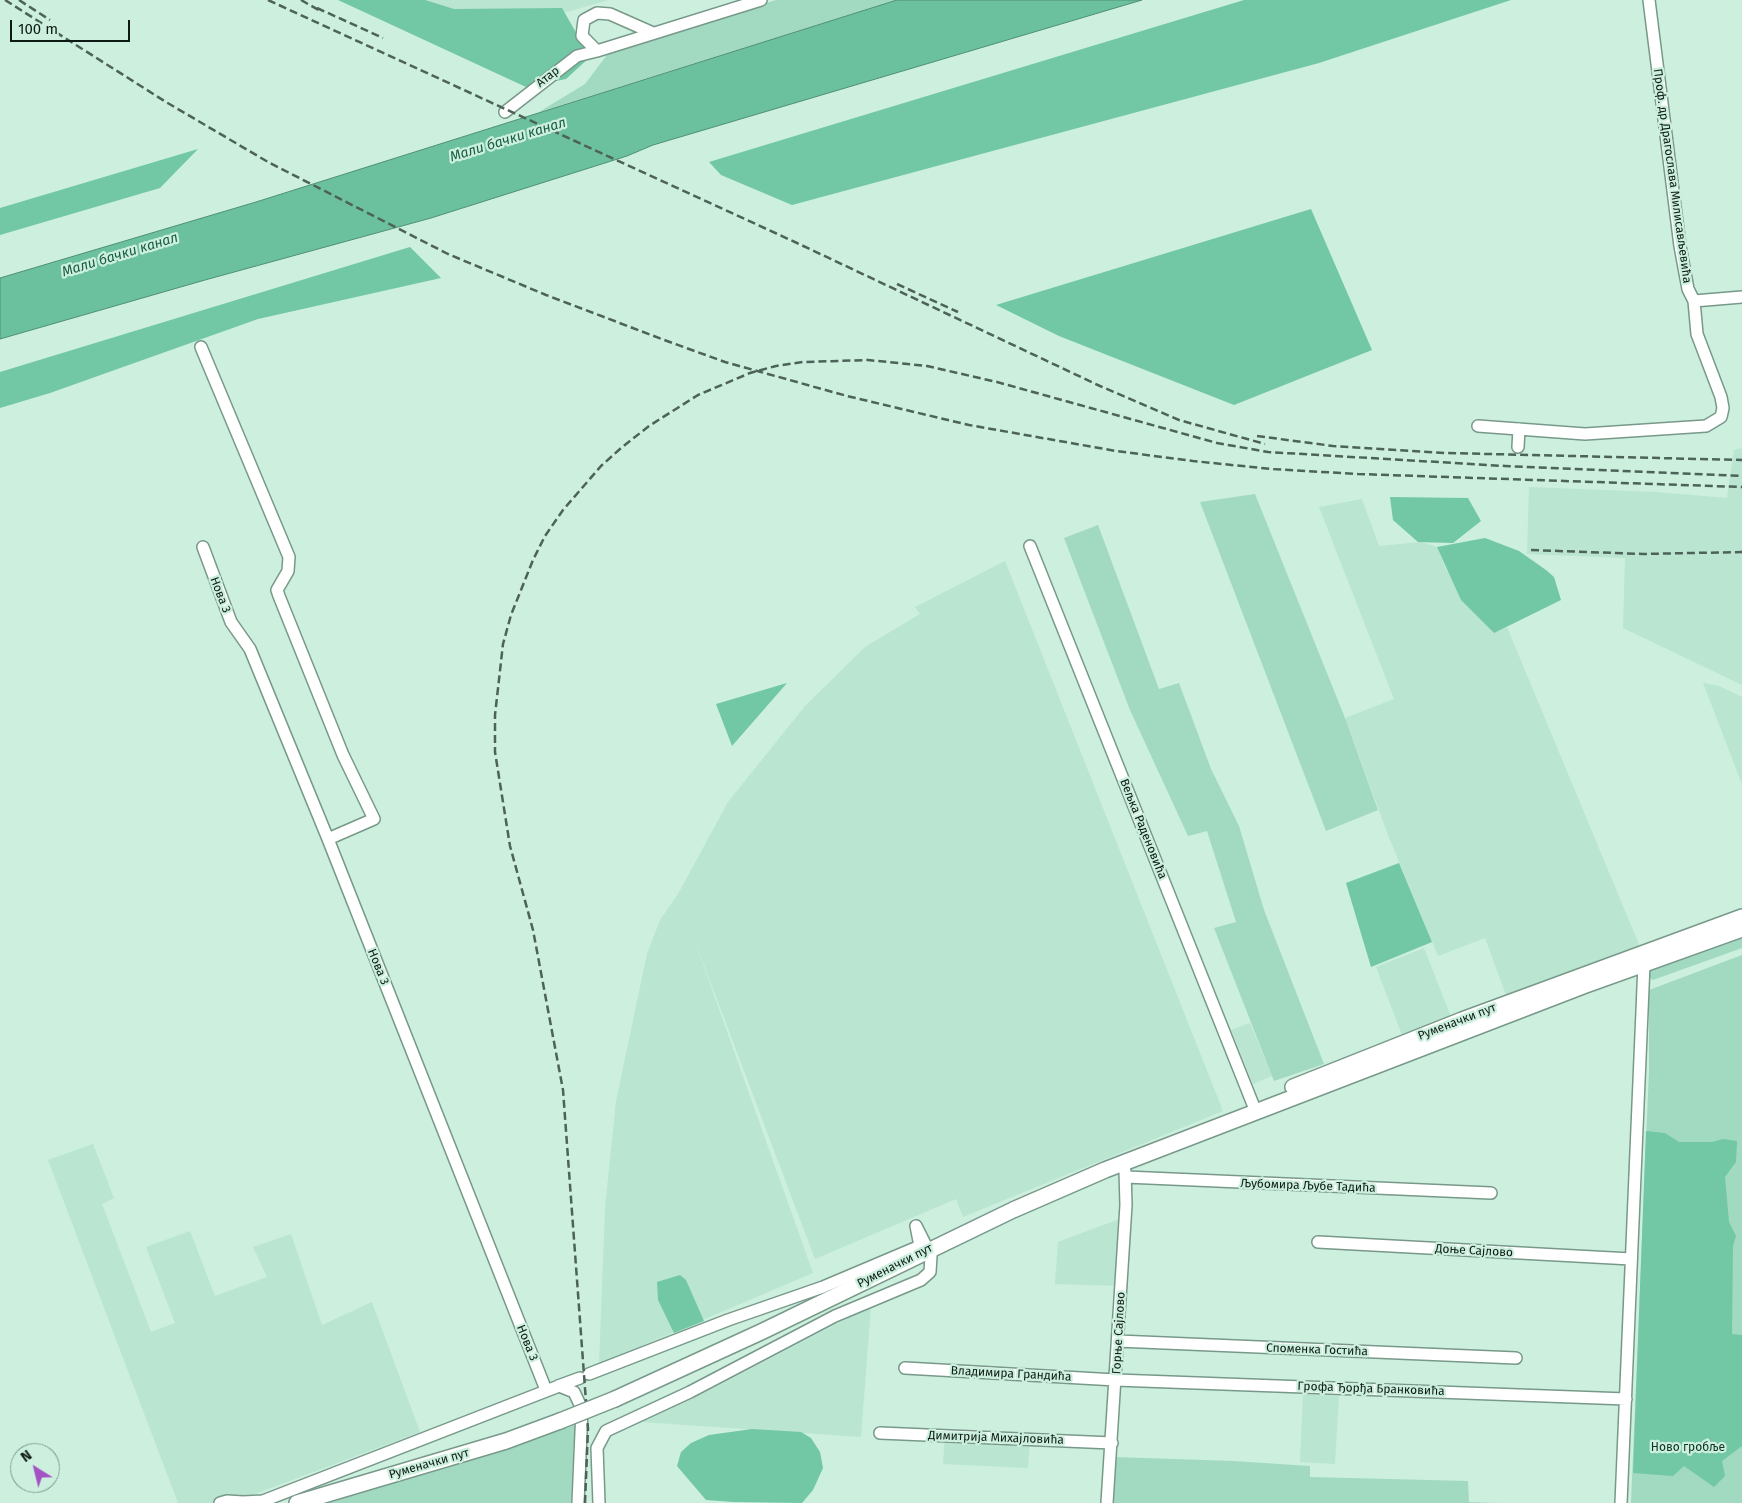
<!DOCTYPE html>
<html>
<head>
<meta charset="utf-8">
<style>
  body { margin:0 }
  #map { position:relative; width:1742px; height:1503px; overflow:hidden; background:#ccefde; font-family:"Fira Sans",sans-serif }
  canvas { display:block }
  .north { position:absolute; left:10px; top:1443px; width:50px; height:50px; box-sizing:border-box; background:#ccefde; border:1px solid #809a8e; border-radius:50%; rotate:324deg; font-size:14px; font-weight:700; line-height:20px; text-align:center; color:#0e1b15 }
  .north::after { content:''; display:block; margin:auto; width:18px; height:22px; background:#a353c3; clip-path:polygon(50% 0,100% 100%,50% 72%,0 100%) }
  .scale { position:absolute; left:10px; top:20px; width:120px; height:22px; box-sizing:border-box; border:2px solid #0e1b15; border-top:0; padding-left:6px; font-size:15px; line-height:18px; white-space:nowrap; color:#0e1b15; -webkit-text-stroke:4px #ccefde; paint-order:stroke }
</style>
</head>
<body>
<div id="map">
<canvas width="1742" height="1503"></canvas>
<div class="north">N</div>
<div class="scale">100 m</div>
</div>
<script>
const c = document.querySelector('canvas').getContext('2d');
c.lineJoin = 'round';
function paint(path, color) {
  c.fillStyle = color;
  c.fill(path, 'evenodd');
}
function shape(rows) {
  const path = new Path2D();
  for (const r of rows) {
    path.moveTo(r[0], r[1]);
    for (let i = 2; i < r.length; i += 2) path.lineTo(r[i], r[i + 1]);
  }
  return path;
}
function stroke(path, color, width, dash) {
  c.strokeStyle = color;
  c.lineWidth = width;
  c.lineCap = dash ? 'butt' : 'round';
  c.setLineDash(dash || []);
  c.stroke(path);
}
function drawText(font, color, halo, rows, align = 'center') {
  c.font = font + ' "Fira Sans",sans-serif';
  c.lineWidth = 4.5;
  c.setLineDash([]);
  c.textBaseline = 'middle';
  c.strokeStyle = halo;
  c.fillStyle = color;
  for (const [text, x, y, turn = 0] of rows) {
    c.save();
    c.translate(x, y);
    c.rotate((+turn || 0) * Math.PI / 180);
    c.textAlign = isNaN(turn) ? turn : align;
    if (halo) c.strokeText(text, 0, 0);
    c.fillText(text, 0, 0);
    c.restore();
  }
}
paint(shape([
  [399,0,608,0,567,12,510,17,448,12],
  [1742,448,1742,685,1623,628,1625,558,1527,554,1529,487,1656,492,1727,498,1734,450],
  [1362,499,1379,546,1421,542,1437,547,1447,571,1493,633,1507,627,1640,947,1506,995,1485,938,1438,956,1388,835,1345,718,1394,699,1319,507],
  [1005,561,1223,1111,963,1217,956,1199,815,1259,693,936,813,1273,599,1364,605,1208,616,1101,647,954,660,920,678,894,728,802,805,706,865,647,920,614,915,607],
  [1703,683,1719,686,1742,697,1742,784],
  [1424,948,1451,1017,1402,1035,1376,967],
  [1250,1023,1272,1076,1253,1084,1231,1030],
  [93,1144,114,1198,102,1204,151,1332,175,1323,146,1247,190,1231,215,1296,267,1277,253,1247,291,1234,322,1325,372,1302,420,1432,231,1503,178,1503,48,1160],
  [1122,1218,1119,1286,1055,1284,1058,1242],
  [871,1306,861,1437,642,1422,706,1392],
  [1303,1394,1339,1396,1335,1464,1300,1462],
  [945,1436,1030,1440,1028,1468,943,1464]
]), '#bae5d1');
paint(shape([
  [776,0,897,0,539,112,585,84,610,51],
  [1255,494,1345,718,1378,810,1326,831,1200,502],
  [1098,525,1159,689,1179,683,1211,769,1239,826,1264,910,1324,1064,1274,1081,1214,928,1236,922,1207,831,1188,836,1130,710,1064,538],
  [1742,934,1742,948,1653,980,1648,977,1648,969],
  [1742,955,1742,1503,1631,1503,1649,1070,1649,990],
  [575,1425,571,1503,324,1503,459,1464],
  [1114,1457,1233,1461,1310,1466,1310,1477,1468,1481,1469,1502,1498,1503,1110,1503]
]), '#a1dac0');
paint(shape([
  [338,0,425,0,454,9,562,8,590,57,566,79,526,87],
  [1244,0,1511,0,1319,63,792,205,721,175,709,162],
  [198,149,160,188,0,235,0,208],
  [1311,209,1372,350,1234,405,1059,336,996,305],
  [410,247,441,278,258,319,50,393,0,408,0,372],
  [1390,497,1468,498,1481,521,1453,543,1418,542,1393,520],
  [1485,538,1519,551,1546,570,1554,577,1561,600,1494,633,1461,600,1437,547],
  [787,683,732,746,716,704],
  [1399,863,1432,942,1371,967,1346,883],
  [1646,1131,1665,1133,1679,1142,1712,1142,1723,1139,1737,1141,1736,1162,1725,1177,1729,1222,1736,1236,1733,1246,1732,1334,1742,1335,1742,1446,1722,1461,1725,1476,1714,1487,1684,1466,1673,1476,1633,1473],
  [680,1275,686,1280,704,1321,674,1333,658,1300,657,1282],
  [752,1429,801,1432,811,1438,820,1452,823,1468,813,1490,802,1503,733,1502,706,1500,677,1466,681,1452,691,1443,709,1435]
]), '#72c7a4');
const water = shape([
  [897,0,1142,0,653,145,627,156,431,218,205,280,0,339,0,278,256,202,897,0]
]);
paint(water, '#6bc19e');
stroke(water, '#4f8f75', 1);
const minor = shape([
  [653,33,610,14,597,13,584,20,582,36,597,51,761,0],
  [505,112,577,56,597,51],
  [1694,301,1742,297],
  [201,347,289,557,288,571,277,590,279,596,343,755,374,819,328,839],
  [1478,426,1585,434,1706,426,1721,417,1723,408,1721,397,1697,334,1694,301,1688,289,1680,246,1649,0],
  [1518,447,1519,429],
  [1030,546,1256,1112],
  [203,547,231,622,250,649,328,839,546,1390],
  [1126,1177,1491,1193],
  [1318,1242,1631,1259],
  [1118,1341,1516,1358],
  [905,1368,1116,1380,1626,1399],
  [589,1374,728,1320,823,1287,920,1246,916,1226,931,1256,930,1272,921,1280,835,1316,690,1392,606,1431,597,1448,599,1503],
  [558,1386,580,1378],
  [880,1433,1112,1443],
  [220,1503,227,1501,243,1502,263,1501,559,1386,574,1392,582,1409,578,1503],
  [1107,1503,1126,1205,1125,1171],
  [1621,1503,1644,964]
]);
const major = shape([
  [1293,1087,1462,1020,1742,917],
  [615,1399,761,1332,1013,1210,1105,1170,1583,986,1742,929],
  [297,1503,506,1441,560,1421]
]);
stroke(minor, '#78998a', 14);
stroke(major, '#78998a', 18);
stroke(minor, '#fff', 11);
stroke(major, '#fff', 15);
stroke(shape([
  [5,0,166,102,268,162,448,254,546,295,667,341,725,362,847,396,969,425,1116,451,1193,461,1271,469,1358,474,1742,487],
  [19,0,50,20],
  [268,0,797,243,1100,386,1179,420,1265,444],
  [301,0,322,12],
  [317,8,383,38],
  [897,284,958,312],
  [1257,436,1333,446,1446,453,1742,460],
  [1531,550,1643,554,1742,552],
  [585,1503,588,1429,563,1090,533,930,510,846,495,752,495,715,503,644,511,615,533,560,545,536,563,510,601,466,621,448,649,426,698,395,750,373,776,366,803,362,868,360,927,366,997,382,1217,443,1268,452,1505,466,1742,476]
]), '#4d6258', 2.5, [8, 4]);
const majorBridge = shape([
  [560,1421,615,1399]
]);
stroke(majorBridge, '#78998a', 18, []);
stroke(majorBridge, '#fff', 15);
drawText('12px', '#0e1b15', '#ccefde', [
  ["Атар",548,77,-38],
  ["Проф. др Драгослава Милисављевића",1672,176,82],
  ["Нова 3",220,595,69],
  ["Вељка Раденовића",1143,829,68],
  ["Нова 3",378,967,68],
  ["Руменачки пут",1457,1022,-21],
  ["Љубомира Љубе Тадића",1308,1186,2],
  ["Доње Сајлово",1474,1251,3],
  ["Руменачки пут",895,1266,-27],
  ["Горње Сајлово",1119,1333,-87],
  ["Нова 3",527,1343,68],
  ["Споменка Гостића",1317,1350,2],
  ["Владимира Грандића",1011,1374,3],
  ["Грофа Ђорђа Бранковића",1371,1389,2],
  ["Димитрија Михајловића",996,1438,2],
  ["Руменачки пут",429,1464,-16]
]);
drawText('12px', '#0d3426', '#ccefde', [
  ["Ново гробље",1688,1448]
]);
drawText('italic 14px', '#195c44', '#ccefde', [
  ["Мали бачки канал",508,140,-17],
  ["Мали бачки канал",120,255,-17]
]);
</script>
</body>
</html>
